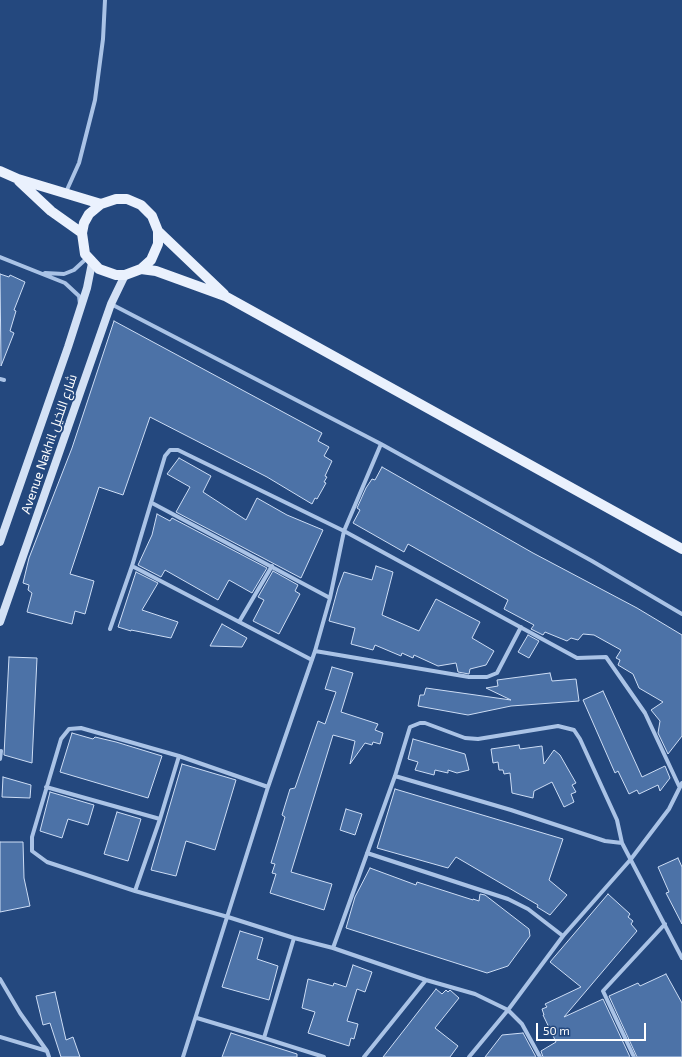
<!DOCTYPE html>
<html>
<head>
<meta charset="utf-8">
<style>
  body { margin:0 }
  #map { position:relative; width:682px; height:1057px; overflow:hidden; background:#24487e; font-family:"Exo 2",sans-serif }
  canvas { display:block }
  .scale { position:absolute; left:536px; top:1023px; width:110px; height:18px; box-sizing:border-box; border:2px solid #fff; border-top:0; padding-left:5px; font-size:12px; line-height:14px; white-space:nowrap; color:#fff; -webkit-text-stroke:3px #24487e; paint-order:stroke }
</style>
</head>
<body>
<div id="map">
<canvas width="682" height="1057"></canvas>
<div class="scale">50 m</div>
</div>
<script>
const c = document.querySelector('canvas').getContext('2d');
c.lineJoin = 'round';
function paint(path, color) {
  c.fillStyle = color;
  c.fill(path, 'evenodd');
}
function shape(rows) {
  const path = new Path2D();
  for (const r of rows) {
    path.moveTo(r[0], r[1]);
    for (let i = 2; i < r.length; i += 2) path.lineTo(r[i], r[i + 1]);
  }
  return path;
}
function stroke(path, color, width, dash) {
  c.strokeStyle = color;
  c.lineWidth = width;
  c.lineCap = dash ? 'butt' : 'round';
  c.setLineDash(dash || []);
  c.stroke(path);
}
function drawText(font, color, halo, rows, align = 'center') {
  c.font = font + ' "Exo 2",Cairo,sans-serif';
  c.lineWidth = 3.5;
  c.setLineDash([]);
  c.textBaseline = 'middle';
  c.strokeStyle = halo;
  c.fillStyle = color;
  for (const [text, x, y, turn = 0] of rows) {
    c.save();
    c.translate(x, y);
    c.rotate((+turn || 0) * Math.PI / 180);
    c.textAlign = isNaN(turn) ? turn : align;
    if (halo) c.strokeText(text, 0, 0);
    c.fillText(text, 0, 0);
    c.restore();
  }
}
const building = shape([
  [0,274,9,277,10,275,25,282,14,310,16,311,10,331,14,333,1,366,0,274],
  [114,321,322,433,318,441,329,447,324,456,332,461,325,476,327,477,324,482,326,483,317,499,315,498,312,504,267,477,150,417,123,495,99,487,70,574,94,581,85,614,75,611,72,624,27,612,32,593,28,590,29,585,23,583,29,558,72,448,114,321],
  [179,458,211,476,203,492,246,520,257,498,287,515,323,530,301,578,176,512,190,487,167,474,179,458],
  [382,467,533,553,637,608,682,635,682,736,668,754,658,733,660,721,651,710,663,702,639,688,633,674,618,665,620,660,616,658,621,650,594,635,583,634,578,640,571,638,567,641,545,632,543,635,531,629,534,625,504,609,508,600,408,544,404,552,353,523,360,510,357,508,366,488,372,479,375,480,382,467],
  [157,514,170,521,172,518,267,568,252,593,229,580,218,600,165,570,161,577,138,565,152,535,157,514],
  [376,566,393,572,382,615,419,631,436,599,480,622,472,638,494,651,486,665,470,669,469,674,458,672,456,663,438,666,414,655,413,658,402,653,401,656,375,645,373,650,351,644,355,628,329,621,338,588,344,572,372,580,376,566],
  [273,571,298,585,295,591,300,594,279,634,253,621,264,600,258,597,273,571],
  [136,572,158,583,142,610,178,622,171,638,131,630,131,631,118,627,136,572],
  [222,624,247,638,242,647,210,646,222,624],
  [528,635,539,641,529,658,518,652,528,635],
  [9,657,37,658,32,763,4,755,9,657],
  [332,667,353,673,341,712,378,724,375,730,383,733,380,744,373,742,372,745,365,743,350,764,355,741,333,735,291,872,332,884,324,910,270,893,276,874,272,873,275,864,271,863,285,817,282,815,290,789,295,788,318,721,325,724,336,692,325,689,332,667],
  [550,673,552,681,576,679,579,701,511,706,468,715,418,706,420,695,424,695,426,688,511,700,486,688,498,686,497,680,550,673],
  [603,691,642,777,665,766,670,778,660,791,658,785,639,794,637,790,629,794,618,771,615,773,583,700,603,691],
  [72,733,93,739,95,737,116,742,162,756,148,798,60,772,72,733],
  [413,739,465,754,469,770,457,773,448,770,448,773,435,770,434,775,415,770,418,762,408,759,413,739],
  [519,745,520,749,542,746,544,764,554,750,560,755,576,783,572,785,576,792,571,794,574,802,564,807,552,782,534,791,533,798,512,793,510,773,504,774,503,770,499,770,498,762,493,763,491,749,519,745],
  [182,764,236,780,215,850,186,841,176,876,151,870,182,764],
  [3,777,31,785,30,798,2,797,3,777],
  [395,789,563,839,549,880,567,895,550,915,537,907,538,905,456,857,448,868,377,848,395,789],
  [50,792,94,805,88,825,68,819,62,838,40,831,50,792],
  [346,809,362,814,355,835,340,830,346,809],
  [117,812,141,819,128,861,104,854,117,812],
  [0,842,23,842,24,878,30,906,0,912,0,842],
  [678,858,682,867,682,924,666,893,669,892,658,867,678,858],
  [370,868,416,885,417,882,473,900,473,899,479,901,480,894,485,895,529,929,530,936,508,966,487,973,346,928,355,897,370,868],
  [608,894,630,914,628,917,633,921,631,924,637,931,564,1017,603,999,630,1057,543,1057,541,1051,556,1042,543,1015,544,1015,542,1009,547,1007,545,1004,581,987,550,962,608,894],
  [240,931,263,938,257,959,278,966,269,1000,222,987,240,931],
  [353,965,372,972,365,992,357,989,347,1021,358,1024,354,1039,351,1038,349,1046,308,1033,315,1012,302,1008,308,979,333,986,334,983,346,987,353,965],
  [666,974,682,1003,682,1057,637,1057,609,996,638,983,640,986,666,974],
  [436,989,442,994,446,990,448,992,450,990,459,998,435,1028,458,1046,450,1057,383,1057,436,989],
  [55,992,66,1040,73,1037,80,1057,61,1057,50,1023,43,1025,36,996,55,992],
  [231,1033,297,1054,297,1057,222,1057,231,1033],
  [523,1033,536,1057,485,1057,502,1035,523,1033]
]);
paint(building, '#4c72a7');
stroke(building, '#cdddf5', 1);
stroke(shape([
  [66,192,79,163,95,100,103,39,105,0],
  [0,257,65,283,79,296,80,304],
  [45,273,64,274,74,270,87,258],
  [111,304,381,444,592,561,682,614],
  [0,379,4,380],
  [152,503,330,598],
  [132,566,312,660],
  [239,622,272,566],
  [110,629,132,566,165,456,170,450,178,450,344,531,577,658,606,657,645,713,679,786],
  [315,651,469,677,487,677,497,673,521,627],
  [0,759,1,751],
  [395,776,511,810,605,841,622,843],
  [46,787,160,819],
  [268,787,179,756,81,728,69,729,61,739,32,837,32,851,47,862,135,891,228,917,294,938,333,948,426,980,475,994,508,1010,522,1024,540,1057],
  [367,853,508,899,528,909,563,936],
  [135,891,160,819,179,756],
  [333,948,395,776,410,727,420,723,425,723,465,738,478,739,558,726,574,730,580,739,617,820,622,843,682,958],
  [0,979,20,1013,47,1051,49,1057],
  [197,1018,264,1038,294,938],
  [0,1037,47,1051],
  [264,1038,324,1057],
  [183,1057,268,787,315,651,330,598,344,531,381,444],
  [364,1057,426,980],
  [469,1057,508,1010,563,936,631,859,669,809,682,783],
  [634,1057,603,991,665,924]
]), '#aac3e6', 4);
stroke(shape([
  [0,542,68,347,87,288,92,263],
  [0,622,111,304,125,275]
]), '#d3e1f5', 8);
stroke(shape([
  [0,171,18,179,101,204],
  [19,181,51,211,82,233],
  [158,231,224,294],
  [141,269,151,260,158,244,158,231,152,216,141,205,127,199,116,199,101,204,89,214,84,223,82,233,85,254,99,269,116,275,125,275,141,269,156,271,225,296,682,549]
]), '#eaf1fd', 10);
drawText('13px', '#fff', '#24487e', [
  ["Avenue Nakhil شارع النخيل",49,444,-71]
]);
</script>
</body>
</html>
